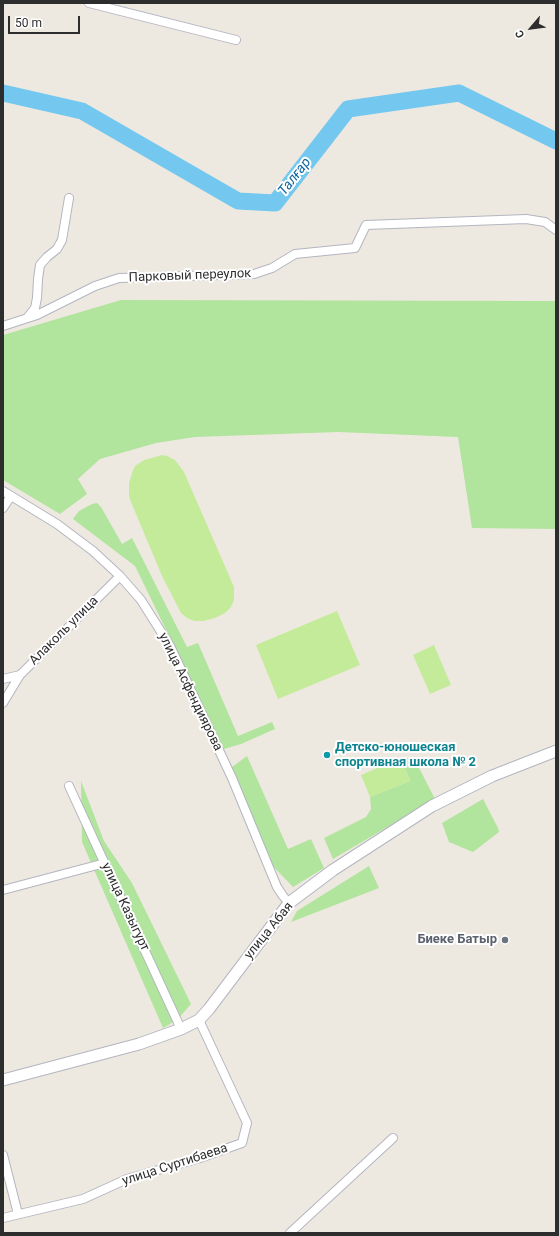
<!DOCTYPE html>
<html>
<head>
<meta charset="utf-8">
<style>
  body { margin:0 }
  #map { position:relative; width:559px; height:1236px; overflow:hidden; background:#eee9e0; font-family:Roboto,sans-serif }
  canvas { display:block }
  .frame { position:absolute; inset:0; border:4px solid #2d2d2d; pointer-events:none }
  .north { position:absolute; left:511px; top:8px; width:40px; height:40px; -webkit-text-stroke:3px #fff; paint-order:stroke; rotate:242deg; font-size:11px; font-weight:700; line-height:16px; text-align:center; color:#2d2d2d }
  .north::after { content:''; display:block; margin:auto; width:14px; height:18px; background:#2d2d2d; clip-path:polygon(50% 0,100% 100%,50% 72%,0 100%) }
  .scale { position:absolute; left:8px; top:16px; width:72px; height:18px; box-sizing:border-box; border:2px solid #2d2d2d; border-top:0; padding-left:5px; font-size:12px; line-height:14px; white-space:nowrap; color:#2d2d2d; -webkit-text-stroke:3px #fff; paint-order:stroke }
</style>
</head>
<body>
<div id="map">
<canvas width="559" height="1236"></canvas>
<div class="frame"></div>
<div class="north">С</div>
<div class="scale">50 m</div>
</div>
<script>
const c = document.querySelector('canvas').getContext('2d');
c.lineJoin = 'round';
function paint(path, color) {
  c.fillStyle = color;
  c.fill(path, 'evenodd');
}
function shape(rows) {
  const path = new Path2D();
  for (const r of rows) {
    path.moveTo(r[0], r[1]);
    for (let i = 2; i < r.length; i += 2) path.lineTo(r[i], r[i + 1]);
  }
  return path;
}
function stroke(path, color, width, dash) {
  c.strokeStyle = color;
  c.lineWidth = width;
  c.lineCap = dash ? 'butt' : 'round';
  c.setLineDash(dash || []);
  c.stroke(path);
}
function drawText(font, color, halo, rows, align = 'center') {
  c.font = font + ' Roboto,sans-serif';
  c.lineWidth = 4;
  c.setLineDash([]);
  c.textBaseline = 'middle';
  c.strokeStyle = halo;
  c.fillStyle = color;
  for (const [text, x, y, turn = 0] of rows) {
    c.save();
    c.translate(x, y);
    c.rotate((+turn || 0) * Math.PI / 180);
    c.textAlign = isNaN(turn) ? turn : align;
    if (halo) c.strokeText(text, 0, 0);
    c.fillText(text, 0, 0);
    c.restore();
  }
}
paint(shape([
  [121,300,556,301,556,529,472,528,458,437,338,432,195,437,156,443,100,459,78,479,87,494,60,514,3,480,3,335],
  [97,503,101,507,122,544,132,538,187,647,198,643,238,736,272,722,275,729,241,744,224,749,135,566,73,519,79,511,92,504],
  [247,756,288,849,311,839,324,868,293,887,270,863,232,767],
  [401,758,414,758,435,799,333,859,324,838,366,817,371,809,370,797,410,781],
  [81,781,104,841,132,883,191,1004,177,1020,163,1028,82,842],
  [483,799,498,828,499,832,473,852,449,842,442,823],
  [369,866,379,888,291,922,297,911]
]), '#b1e49d');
paint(shape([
  [162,455,167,456,175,460,184,472,234,587,234,600,231,607,225,613,215,618,203,621,194,621,187,618,181,613,162,576,131,502,129,496,129,483,133,470,135,466,144,460],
  [337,611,360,665,278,699,256,645],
  [434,645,451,685,430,694,413,655],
  [401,758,410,781,370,797,361,775]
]), '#c4eb99');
stroke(shape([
  [3,93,82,111,238,201,275,203,348,109,459,93,556,141]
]), '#74c8ef', 17);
const street = shape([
  [89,3,236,40],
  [27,318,35,308,37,298,38,279,40,265,47,257,57,249,62,240,69,198],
  [3,326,37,315,95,286,119,278,254,274,272,268,295,254,355,248,366,225,526,219,545,222,556,230],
  [3,491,57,524,93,551,120,576,141,600,170,646,232,778,277,887,283,896,289,903],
  [3,508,11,496],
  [3,679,20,675,120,576],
  [3,703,20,675],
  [69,786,181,1029],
  [3,890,105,863],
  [3,1155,18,1214],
  [3,1218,83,1199,127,1179,200,1158,242,1143,247,1123,199,1020],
  [290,1233,393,1138]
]);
const secondary = shape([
  [3,1080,139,1044,181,1029,199,1020,209,1009,289,903,333,870,432,806,492,776,556,751]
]);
stroke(street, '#b3b5c0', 10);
stroke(secondary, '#b3b5c0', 13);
stroke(street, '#fff', 8);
stroke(secondary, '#fff', 11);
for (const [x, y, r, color] of [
  [327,755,4,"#0f9aa8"],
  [505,940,4,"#6b7280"]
]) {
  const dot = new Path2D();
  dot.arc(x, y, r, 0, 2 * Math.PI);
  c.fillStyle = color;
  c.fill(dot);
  stroke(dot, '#fff', 1.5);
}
drawText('13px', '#2d2d2d', '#fff', [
  ["Парковый переулок",190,276,-2],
  ["Алаколь улица",64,631,-45],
  ["улица Асфендиярова",190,692,64],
  ["улица Казыгурт",125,907,65],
  ["улица Абая",269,931,-51],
  ["улица Суртибаева",175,1165,-18]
]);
drawText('bold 13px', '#0d838f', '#fff', [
  ["Детско-юношеская",335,748],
  ["спортивная школа № 2",335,763]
], 'left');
drawText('bold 13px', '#5b616d', '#fff', [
  ["Биеке Батыр",497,940]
], 'right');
drawText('italic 14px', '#0d66a0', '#fff', [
  ["Талғар",295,177,-52]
]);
</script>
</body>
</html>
